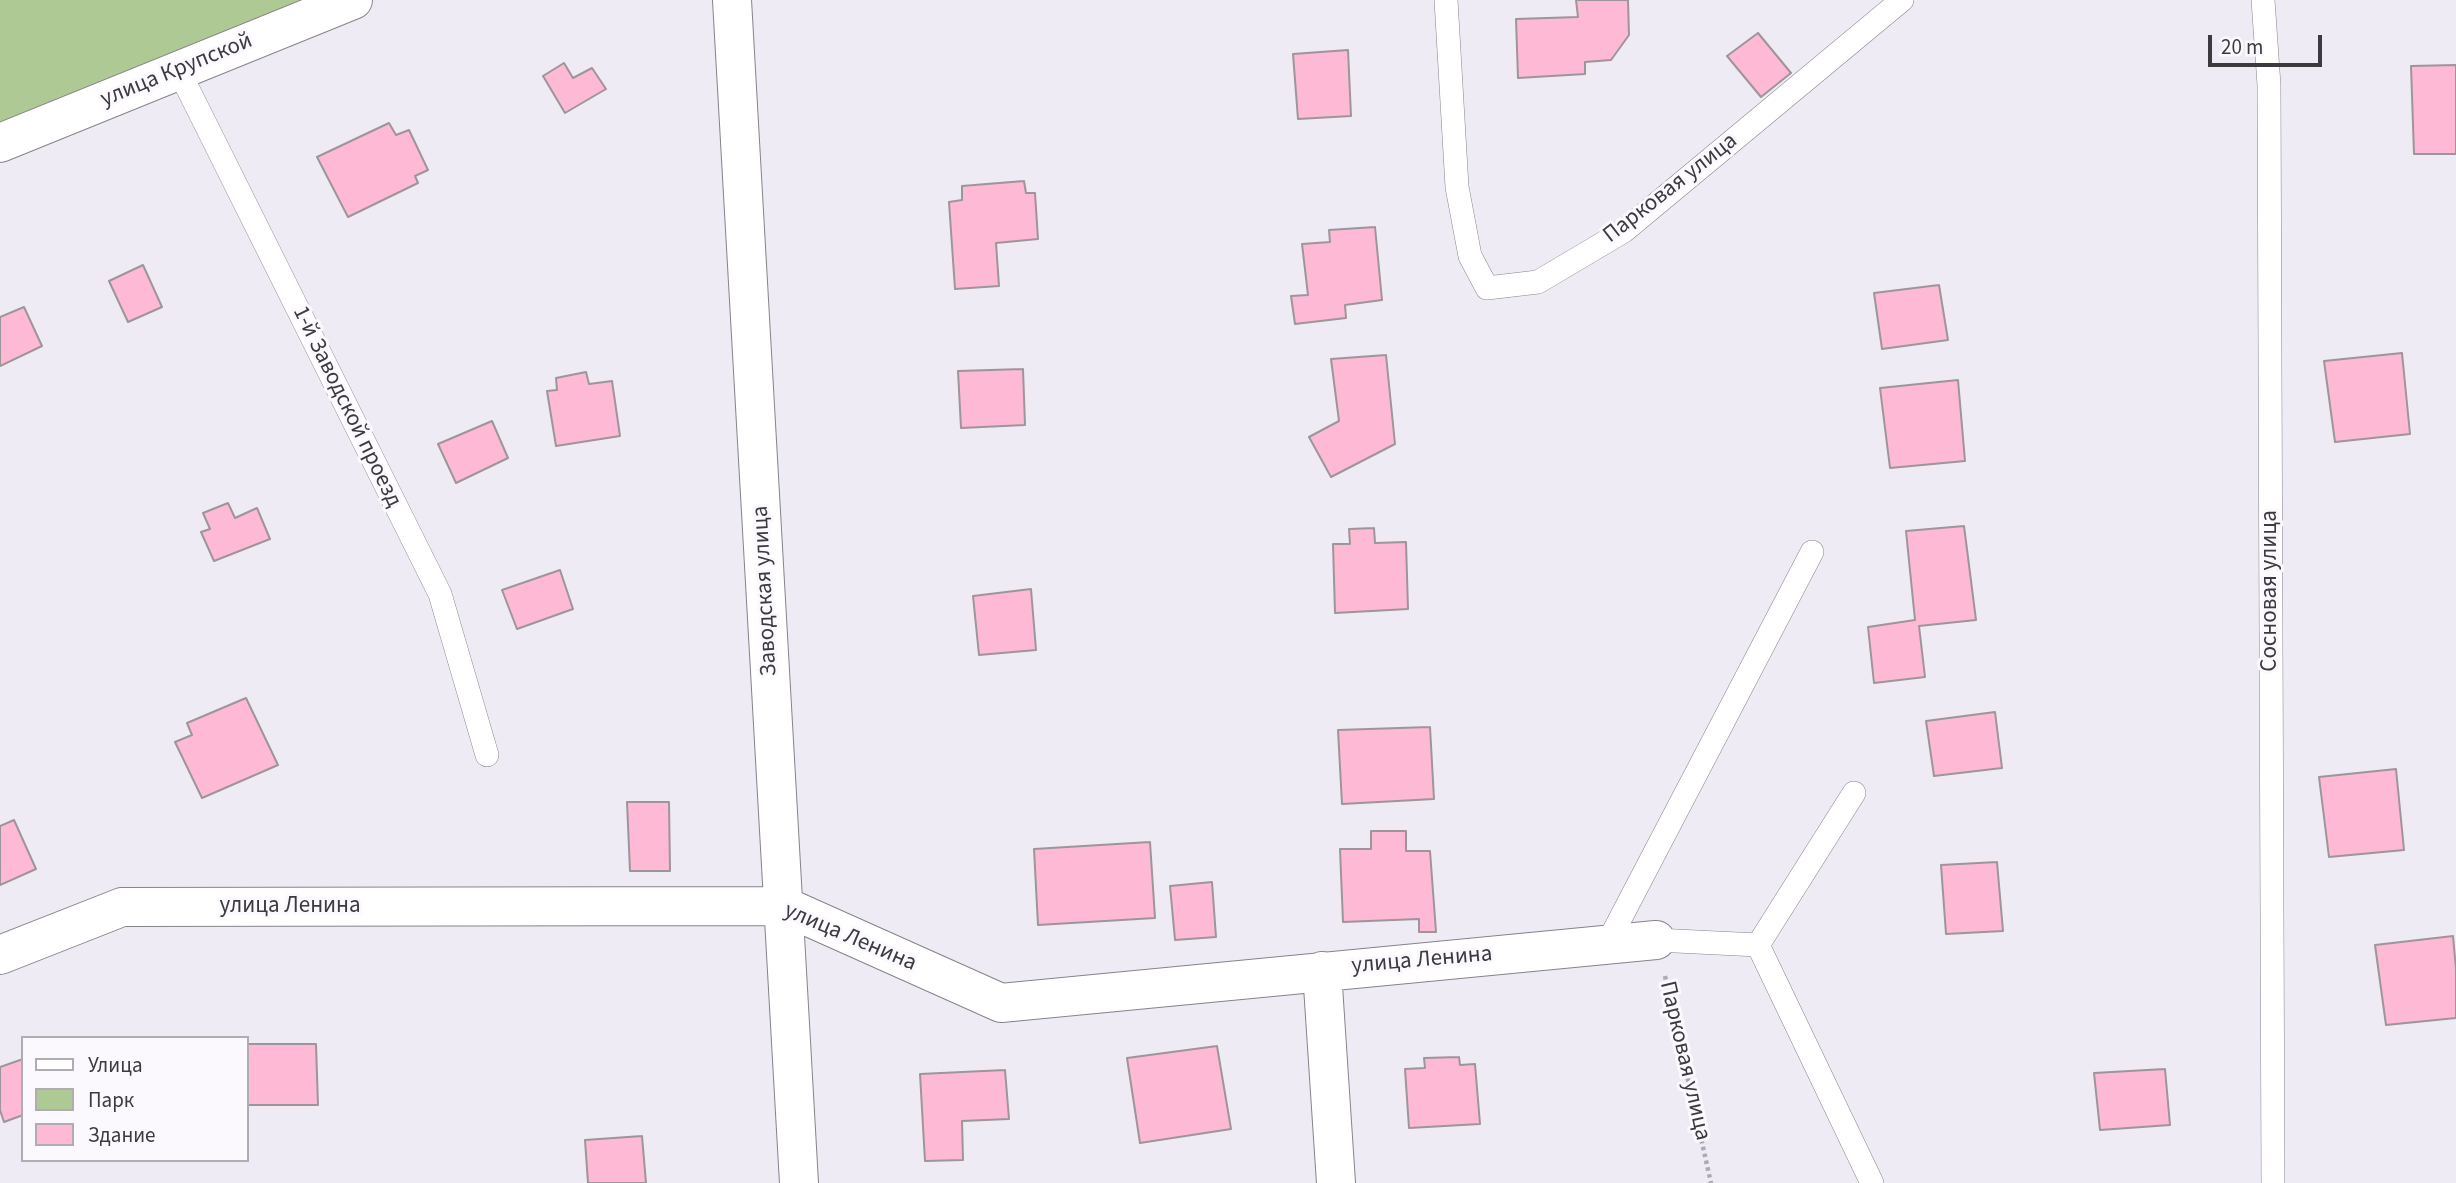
<!DOCTYPE html>
<html>
<head>
<meta charset="utf-8">
<style>
  body { margin:0 }
  #map { position:relative; width:2456px; height:1183px; overflow:hidden; background:#efebf4; font-family:"Source Sans 3",sans-serif }
  canvas { display:block }
  .legend { position:absolute; left:21px; top:1036px; width:228px; height:126px; box-sizing:border-box; background:#fcf9fe; border:2px solid #afadb1; margin:0; padding:9px 12px; list-style:none; font-size:21px; color:#3c3a3e }
  .legend li { display:flex; align-items:center; gap:14px; height:35px }
  .legend b { width:35px; border:2px solid #afadb1 }
  .scale { position:absolute; left:2208px; top:35px; width:114px; height:32px; box-sizing:border-box; border:4px solid #3c3a3e; border-top:0; padding-left:9px; font-size:21px; line-height:24px; white-space:nowrap; color:#3c3a3e; -webkit-text-stroke:5px #fcf9fe; paint-order:stroke }
</style>
</head>
<body>
<div id="map">
<canvas width="2456" height="1183"></canvas>
<ul class="legend">
<li><b style="height:9px;background:#fff"></b>Улица</li>
<li><b style="height:19px;background:#aec994"></b>Парк</li>
<li><b style="height:19px;background:#febad4"></b>Здание</li>
</ul>
<div class="scale">20 m</div>
</div>
<script>
const c = document.querySelector('canvas').getContext('2d');
c.lineJoin = 'round';
function paint(path, color) {
  c.fillStyle = color;
  c.fill(path, 'evenodd');
}
function shape(rows) {
  const path = new Path2D();
  for (const r of rows) {
    path.moveTo(r[0], r[1]);
    for (let i = 2; i < r.length; i += 2) path.lineTo(r[i], r[i + 1]);
  }
  return path;
}
function stroke(path, color, width, dash) {
  c.strokeStyle = color;
  c.lineWidth = width;
  c.lineCap = dash ? 'butt' : 'round';
  c.setLineDash(dash || []);
  c.stroke(path);
}
function drawText(font, color, halo, rows, align = 'center') {
  c.font = font + ' "Source Sans 3",sans-serif';
  c.lineWidth = 6;
  c.setLineDash([]);
  c.textBaseline = 'middle';
  c.strokeStyle = halo;
  c.fillStyle = color;
  for (const [text, x, y, turn = 0] of rows) {
    c.save();
    c.translate(x, y);
    c.rotate((+turn || 0) * Math.PI / 180);
    c.textAlign = isNaN(turn) ? turn : align;
    if (halo) c.strokeText(text, 0, 0);
    c.fillText(text, 0, 0);
    c.restore();
  }
}
paint(shape([
  [0,0,305,0,0,122]
]), '#aec994');
const building = shape([
  [1576,0,1628,0,1629,35,1611,60,1585,62,1585,74,1518,78,1516,19,1578,17,1576,0],
  [1758,33,1791,73,1761,97,1727,56,1758,33],
  [1348,50,1351,116,1298,119,1293,54,1348,50],
  [564,63,573,78,592,68,606,89,565,113,543,76,564,63],
  [2456,65,2456,154,2414,154,2411,66,2456,65],
  [389,123,396,135,409,130,428,170,415,176,418,183,348,217,317,157,389,123],
  [1024,181,1026,193,1035,193,1038,239,996,243,999,286,955,289,949,202,962,200,962,186,1024,181],
  [1375,227,1382,300,1345,305,1346,318,1295,324,1291,296,1308,295,1302,244,1330,242,1329,230,1375,227],
  [143,265,162,307,128,322,109,281,143,265],
  [1939,285,1948,340,1882,349,1874,293,1939,285],
  [24,307,42,346,0,366,0,317,24,307],
  [2402,353,2410,434,2335,442,2324,361,2402,353],
  [1386,355,1395,444,1331,477,1309,437,1339,421,1331,359,1386,355],
  [1023,369,1025,425,961,428,958,371,1023,369],
  [586,372,589,384,612,381,620,436,556,446,547,391,557,390,556,378,586,372],
  [1958,380,1965,461,1890,468,1880,388,1958,380],
  [492,421,508,458,456,483,438,444,492,421],
  [228,503,235,518,257,508,270,539,214,561,201,532,210,529,203,513,228,503],
  [1964,526,1976,620,1919,626,1925,677,1874,683,1868,627,1915,620,1906,531,1964,526],
  [1374,528,1375,543,1406,542,1408,609,1335,613,1333,544,1350,544,1349,529,1374,528],
  [560,570,573,609,517,629,502,590,560,570],
  [1031,589,1036,650,979,655,973,596,1031,589],
  [246,698,278,765,202,798,175,742,192,735,187,723,246,698],
  [1995,712,2002,768,1934,776,1926,721,1995,712],
  [1430,727,1434,799,1342,804,1338,730,1430,727],
  [2396,769,2404,850,2329,857,2319,777,2396,769],
  [627,802,669,802,670,871,630,871,627,802],
  [14,820,36,869,0,885,0,826,14,820],
  [1371,831,1406,831,1406,851,1430,851,1436,932,1419,932,1419,919,1343,922,1340,849,1371,849,1371,831],
  [1150,842,1155,918,1038,925,1034,849,1150,842],
  [1997,862,2003,931,1946,934,1941,865,1997,862],
  [1212,882,1216,937,1175,940,1170,886,1212,882],
  [2453,936,2456,969,2456,1018,2386,1025,2375,945,2453,936],
  [247,1044,316,1044,318,1105,247,1105,247,1044],
  [1217,1046,1231,1129,1140,1143,1127,1058,1217,1046],
  [1459,1057,1460,1065,1475,1064,1480,1124,1409,1128,1405,1069,1425,1068,1424,1058,1459,1057],
  [23,1059,23,1115,4,1122,0,1110,0,1067,23,1059],
  [2165,1069,2170,1125,2100,1130,2094,1073,2165,1069],
  [1005,1070,1009,1119,962,1121,963,1160,925,1161,920,1074,1005,1070],
  [642,1136,646,1183,588,1183,585,1140,642,1136]
]);
paint(building, '#febad4');
stroke(building, '#9e9598', 2);
const service = shape([
  [1446,0,1457,187,1470,256,1487,288,1538,282,1624,231,1902,0],
  [2263,0,2269,85,2273,1183],
  [179,71,440,594,487,755],
  [1656,940,1758,945,1854,793],
  [1607,944,1812,552],
  [1758,945,1872,1183]
]);
const minor = shape([
  [732,0,799,1183],
  [0,143,353,0],
  [0,955,122,907,784,906,1001,1003,1656,940],
  [1322,971,1336,1183]
]);
stroke(service, '#86838a', 24);
stroke(minor, '#86838a', 40);
stroke(shape([
  [1665,976,1711,1183]
]), '#adaab1', 4.5, [3.5, 3.5]);
stroke(service, '#fff', 23);
stroke(minor, '#fff', 38);
drawText('23px', '#3c3a3e', '#fcf9fe', [
  ["улица Крупской",177,71,-22],
  ["Парковая улица",1671,189,-38],
  ["1-й Заводской проезд",346,407,64],
  ["Заводская улица",766,591,-93],
  ["Сосновая улица",2271,591,-90],
  ["улица Ленина",290,907],
  ["улица Ленина",850,938,23],
  ["улица Ленина",1422,961,-5],
  ["Парковая улица",1684,1061,77]
]);
</script>
</body>
</html>
